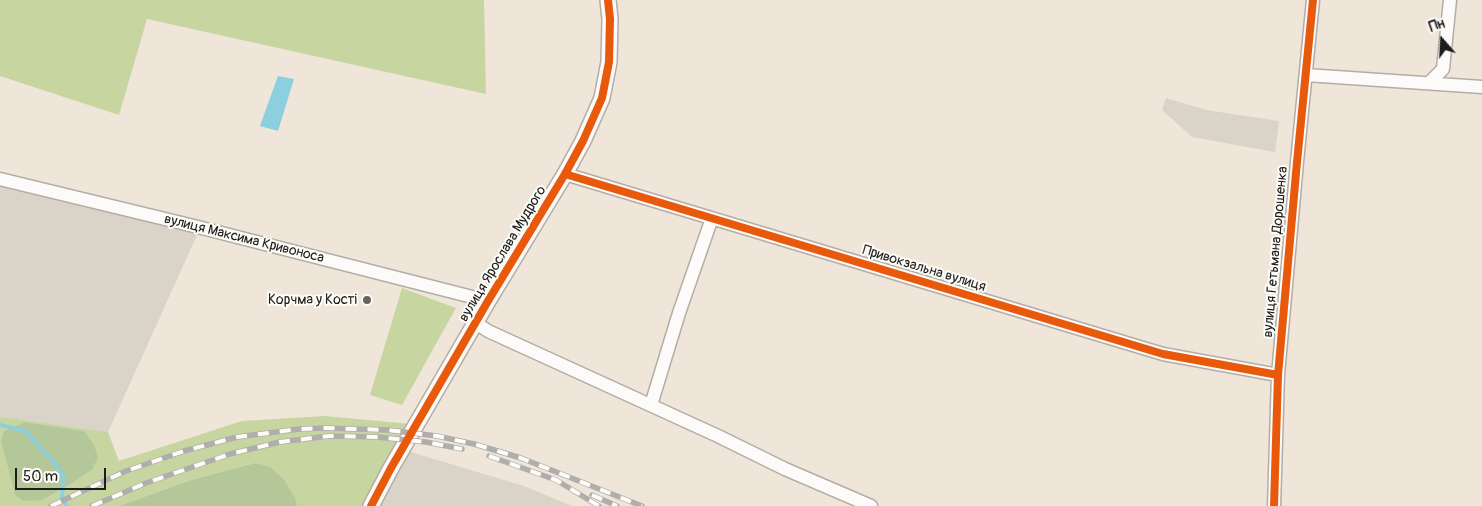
<!DOCTYPE html>
<html>
<head>
<meta charset="utf-8">
<style>
  body { margin:0 }
  #map { position:relative; width:1482px; height:506px; overflow:hidden; background:#efe5d9; font-family:Pangolin,sans-serif }
  canvas { display:block }
  .north { position:absolute; left:1417px; top:15px; width:50px; height:50px; -webkit-text-stroke:4px #fdfcf7; paint-order:stroke; rotate:341deg; font-size:14px; font-weight:700; line-height:20px; text-align:center; color:#1c1c1c }
  .north::after { content:''; display:block; margin:auto; width:18px; height:22px; background:#1c1c1c; clip-path:polygon(50% 0,100% 100%,50% 72%,0 100%) }
  .scale { position:absolute; left:15px; top:468px; width:91px; height:22px; box-sizing:border-box; border:2px solid #1c1c1c; border-top:0; padding-left:6px; font-size:15px; line-height:18px; white-space:nowrap; color:#1c1c1c; -webkit-text-stroke:4px #fdfcf7; paint-order:stroke }
</style>
</head>
<body>
<div id="map">
<canvas width="1482" height="506"></canvas>
<div class="north">Пн</div>
<div class="scale">50 m</div>
</div>
<script>
const c = document.querySelector('canvas').getContext('2d');
c.lineJoin = 'round';
function paint(path, color) {
  c.fillStyle = color;
  c.fill(path, 'evenodd');
}
function shape(rows) {
  const path = new Path2D();
  for (const r of rows) {
    path.moveTo(r[0], r[1]);
    for (let i = 2; i < r.length; i += 2) path.lineTo(r[i], r[i + 1]);
  }
  return path;
}
function stroke(path, color, width, dash) {
  c.strokeStyle = color;
  c.lineWidth = width;
  c.lineCap = dash ? 'butt' : 'round';
  c.setLineDash(dash || []);
  c.stroke(path);
}
function drawText(font, color, halo, rows, align = 'center') {
  c.font = font + ' Pangolin,sans-serif';
  c.lineWidth = 4;
  c.setLineDash([]);
  c.textBaseline = 'middle';
  c.strokeStyle = halo;
  c.fillStyle = color;
  for (const [text, x, y, turn = 0] of rows) {
    c.save();
    c.translate(x, y);
    c.rotate((+turn || 0) * Math.PI / 180);
    c.textAlign = isNaN(turn) ? turn : align;
    if (halo) c.strokeText(text, 0, 0);
    c.fillText(text, 0, 0);
    c.restore();
  }
}
paint(shape([
  [1166,98,1206,110,1279,121,1275,152,1192,137,1162,110],
  [0,176,202,224,108,432,9,418,0,418],
  [404,450,524,486,572,506,374,506]
]), '#dad3c7');
paint(shape([
  [0,0,484,0,486,94,147,19,119,115,0,76],
  [402,288,456,308,402,405,370,395],
  [325,416,421,425,374,506,297,506,296,500,255,463,191,480,119,506,0,506,0,418,9,418,108,432,119,461,242,421],
  [25,422,84,431,92,470,74,482,43,500,15,495,1,442]
]), '#c7d6a1');
paint(shape([
  [25,422,84,431,94,445,98,457,92,470,74,482,43,500,24,501,15,495,1,442,4,431],
  [255,463,270,467,285,481,296,500,297,506,119,506,191,480]
]), '#b4c799');
paint(shape([
  [278,76,294,79,278,131,260,126]
]), '#8ccfde');
stroke(shape([
  [0,425,25,431,52,460,63,476,62,498,67,506]
]), '#8ccfde', 4);
const minor = shape([
  [1306,75,1482,87],
  [1430,82,1443,69,1450,0],
  [565,174,1163,354,1278,375],
  [0,179,198,227,488,301],
  [476,323,488,331,718,436,785,469,871,506],
  [651,405,679,313,712,218],
  [1274,506,1278,375,1297,162,1313,0]
]);
const major = shape([
  [371,506,391,468,488,301,565,174,583,141,602,98,609,62,610,19,608,0]
]);
stroke(minor, '#b4ada6', 15);
stroke(major, '#b4ada6', 18);
stroke(minor, '#fdfbf9', 12);
stroke(major, '#fdfbf9', 15);
const rail = shape([
  [489,456,556,480,599,506],
  [592,495,617,506],
  [51,506,126,471,184,451,237,437,299,429,324,428,388,430,437,436,474,444,521,458,642,506],
  [92,506,146,483,230,454,280,442,329,436,376,437,426,442,462,449]
]);
stroke(rail, '#afaeac', 5.5);
stroke(rail, '#fdfcf7', 4, [11]);
stroke(shape([
  [565,174,1163,354,1278,375],
  [371,506,391,468,488,301,565,174,583,141,602,98,609,62,610,19,608,0],
  [1274,506,1278,375,1297,162,1313,0]
]), '#e8590c', 8);
for (const [x, y, r, color] of [
  [367,300,5,"#66625e"]
]) {
  const dot = new Path2D();
  dot.arc(x, y, r, 0, 2 * Math.PI);
  c.fillStyle = color;
  c.fill(dot);
  stroke(dot, '#fdfcf7', 2);
}
drawText('14px', '#1c1c1c', '#fdfcf7', [
  ["вулиця Максима Кривоноса",244,239,14],
  ["вулиця Гетьмана Дорошенка",1276,252,-85],
  ["вулиця Ярослава Мудрого",503,254,-59],
  ["Привокзальна вулиця",924,269,17]
]);
drawText('14px', '#1c1c1c', '#fdfcf7', [
  ["Корчма у Кості",357,300]
], 'right');
</script>
</body>
</html>
